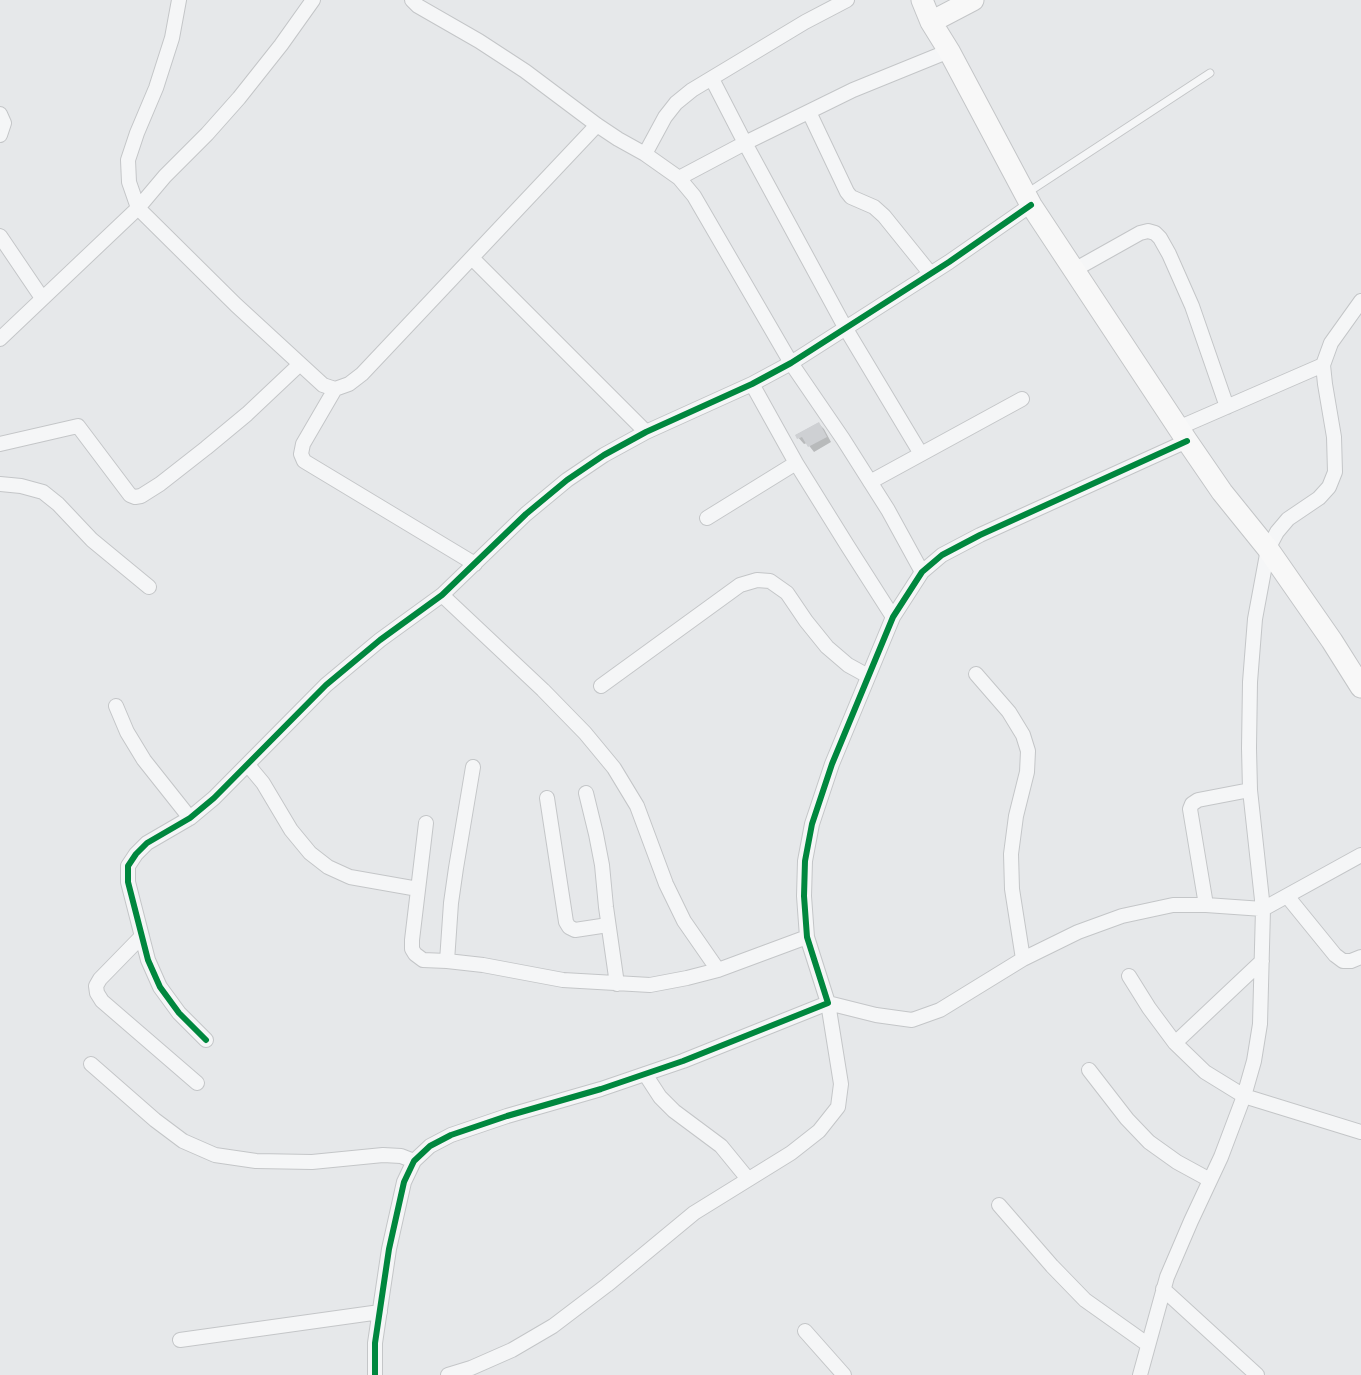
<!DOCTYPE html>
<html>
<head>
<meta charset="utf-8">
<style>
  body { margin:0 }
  canvas { display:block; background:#e6e8ea }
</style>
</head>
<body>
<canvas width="1361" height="1375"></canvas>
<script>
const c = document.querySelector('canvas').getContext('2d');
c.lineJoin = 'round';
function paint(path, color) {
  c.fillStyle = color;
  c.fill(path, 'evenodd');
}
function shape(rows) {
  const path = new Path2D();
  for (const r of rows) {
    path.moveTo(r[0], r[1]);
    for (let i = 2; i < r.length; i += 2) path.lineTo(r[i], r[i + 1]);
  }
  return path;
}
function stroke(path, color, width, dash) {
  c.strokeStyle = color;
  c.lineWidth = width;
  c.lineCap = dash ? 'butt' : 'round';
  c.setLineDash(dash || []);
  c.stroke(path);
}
paint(shape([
  [818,423,824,429,831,442,814,452,807,443,804,444,796,435]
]), '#0003');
paint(shape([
  [819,422,827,437,808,447,802,437,797,439,795,435]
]), '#ced0d3');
const lane = shape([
  [1027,193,1210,73]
]);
const street = shape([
  [179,0,172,38,156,88,137,133,128,160,129,182,138,208,236,305,323,385,335,389,349,384,362,374,597,125],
  [412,0,418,6,479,41,525,71,597,125,618,139,645,154,679,178,694,196,791,363,843,439,888,510,922,572],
  [712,79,745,143,846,329,921,454],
  [809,112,847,192,851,197,874,207,884,216,930,273],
  [0,114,4,123,0,135],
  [645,154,665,117,676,103,692,90,805,22,847,0],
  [679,178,745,143,853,90,949,51],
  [0,236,42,298],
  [472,258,646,432],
  [1074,270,1140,233,1148,231,1155,233,1160,238,1169,254,1192,306,1227,407],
  [0,339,138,208,165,176,207,134,239,98,281,45,313,0],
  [752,384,796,463,847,545,893,617],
  [335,389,303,444,301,454,304,461,475,564],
  [1178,428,1323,365],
  [0,444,78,426,130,495,135,497,141,496,160,484,206,448,247,414,300,364],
  [870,482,1022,399],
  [0,484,21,486,43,492,58,504,92,540,149,587],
  [707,518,796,463],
  [442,595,543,690,585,733,614,768,637,806,666,884,684,921,718,970],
  [976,674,1009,712,1023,735,1028,751,1027,772,1016,816,1011,854,1012,889,1023,959],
  [601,686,740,585,757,580,770,581,787,593,806,621,827,647,848,665,868,676],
  [116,706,127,732,144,760,190,818],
  [248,765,263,783,291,830,310,853,328,867,350,877,418,889],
  [586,793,596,834,602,865,606,907,617,984],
  [547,798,566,922,569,927,575,930,608,925],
  [426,823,412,940,412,949,415,954,423,960,447,961,483,965,563,980,650,985,687,978,718,970,807,937],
  [1287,896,1335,955,1343,961,1351,961,1361,957],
  [1206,905,1190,809,1192,804,1198,800,1250,790],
  [142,936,100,979,96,986,97,993,102,1001,197,1083],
  [447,961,451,903,456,868,473,767],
  [1129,976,1149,1008,1175,1043,1205,1072,1244,1096,1361,1132],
  [206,1040,179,1013,160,987,148,960,128,882,128,866,136,854,147,843,190,818,214,798,326,685,380,640,442,595,526,514,567,480,604,455,646,432,752,384,791,363,949,262,1031,205],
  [1175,1043,1262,961],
  [91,1064,155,1120,183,1141,215,1155,256,1161,312,1162,383,1155,401,1156,414,1161],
  [1089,1070,1127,1119,1149,1142,1177,1162,1210,1180],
  [645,1074,660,1097,674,1111,721,1146,748,1179],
  [999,1205,1052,1266,1085,1300,1147,1344],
  [1163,1289,1257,1375],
  [805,1331,844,1375],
  [180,1340,380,1312],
  [375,1375,375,1343,389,1249,404,1182,414,1161,430,1146,451,1135,507,1116,601,1089,683,1061,828,1003,807,937,804,896,805,861,812,824,832,764,893,617,922,572,942,555,980,535,1187,441],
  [448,1375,471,1368,512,1350,553,1326,607,1285,694,1213,791,1153,819,1131,838,1107,841,1084,828,1003,876,1015,912,1020,940,1010,1023,959,1078,932,1122,916,1173,905,1206,905,1263,909,1361,855],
  [1140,1375,1167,1277,1191,1221,1221,1157,1244,1096,1254,1061,1260,1024,1263,909,1250,790,1249,748,1250,682,1255,619,1268,549,1277,532,1288,519,1319,498,1329,487,1335,472,1334,437,1325,384,1323,365,1331,343,1361,301]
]);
const secondary = shape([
  [922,0,931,22,949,51,1031,205,1187,441,1222,492,1268,549,1332,641,1361,687],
  [931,22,973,0]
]);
stroke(lane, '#c4c6c8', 9);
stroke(street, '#c4c6c8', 16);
stroke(secondary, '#c4c6c8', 23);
stroke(lane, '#f5f6f7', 7);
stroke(street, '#f5f6f7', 14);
stroke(secondary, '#f8f8f8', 21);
stroke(shape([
  [206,1040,179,1013,160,987,148,960,128,882,128,866,136,854,147,843,190,818,214,798,326,685,380,640,442,595,526,514,567,480,604,455,646,432,752,384,791,363,949,262,1031,205],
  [375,1375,375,1343,389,1249,404,1182,414,1161,430,1146,451,1135,507,1116,601,1089,683,1061,828,1003,807,937,804,896,805,861,812,824,832,764,893,617,922,572,942,555,980,535,1187,441]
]), '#00873e', 6);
</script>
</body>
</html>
